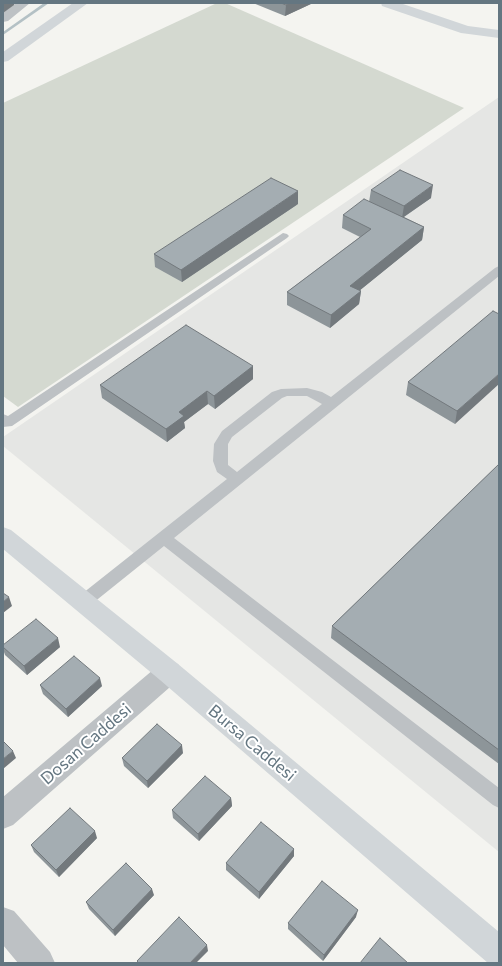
<!DOCTYPE html>
<html>
<head>
<meta charset="utf-8">
<style>
  body { margin:0 }
  #map { position:relative; width:502px; height:966px; overflow:hidden; background:#f4f4f0; font-family:Commissioner,sans-serif }
  canvas { display:block }
  .frame { position:absolute; inset:0; border:4px solid #647681; pointer-events:none }
</style>
</head>
<body>
<div id="map">
<canvas width="502" height="966"></canvas>
<div class="frame"></div>
</div>
<script>
const c = document.querySelector('canvas').getContext('2d');
c.lineJoin = 'round';
function paint(path, color) {
  c.fillStyle = color;
  c.fill(path, 'evenodd');
}
function shape(rows) {
  const path = new Path2D();
  for (const r of rows) {
    path.moveTo(r[0], r[1]);
    for (let i = 2; i < r.length; i += 2) path.lineTo(r[i], r[i + 1]);
  }
  return path;
}
function stroke(path, color, width, dash) {
  c.strokeStyle = color;
  c.lineWidth = width;
  c.lineCap = dash ? 'butt' : 'round';
  c.setLineDash(dash || []);
  c.stroke(path);
}
function drawText(font, color, halo, rows, align = 'center') {
  c.font = font + ' Commissioner,sans-serif';
  c.lineWidth = 4;
  c.setLineDash([]);
  c.textBaseline = 'middle';
  c.strokeStyle = halo;
  c.fillStyle = color;
  for (const [text, x, y, turn = 0] of rows) {
    c.save();
    c.translate(x, y);
    c.rotate((+turn || 0) * Math.PI / 180);
    c.textAlign = isNaN(turn) ? turn : align;
    if (halo) c.strokeText(text, 0, 0);
    c.fillText(text, 0, 0);
    c.restore();
  }
}
paint(shape([
  [499,97,499,852,3,446,3,437]
]), '#e5e6e4');
paint(shape([
  [217,3,225,3,464,108,18,407,3,396,3,103]
]), '#d4d9d0');
paint(shape([
  [44,3,49,3,3,35,3,32,44,3]
]), '#b4c1c5');
paint(shape([
  [283,233,287,234,289,236,287,238,12,426,3,427,3,414,8,416,283,233],
  [499,266,499,276,174,538,499,788,499,808,493,805,164,546,88,607,83,608,78,607,75,602,78,597,227,479,217,472,213,461,214,444,222,431,272,392,281,389,307,388,322,392,331,397,495,268,499,266],
  [287,396,307,396,322,404,237,472,228,465,228,444,232,437,282,398,287,396]
]), '#bdc1c4');
paint(shape([
  [16,3,30,3,8,21,3,22,3,12,16,3],
  [169,661,178,664,182,672,178,680,13,825,3,829,3,797,160,664,169,661],
  [3,907,14,911,50,952,55,963,18,963,3,945,3,907]
]), '#bdc1c4');
paint(shape([
  [73,3,88,3,8,61,3,62,3,52,73,3],
  [381,3,400,3,468,26,499,30,499,38,461,33,382,6,381,3]
]), '#d1d6d9');
paint(shape([
  [3,527,11,530,178,664,499,932,499,963,488,963,160,680,3,549,3,527]
]), '#d1d6d9');
paint(shape([
  [253,3,313,3,285,16],
  [371,190,431,198,404,217,424,227,422,240,359,291,361,291,359,304,330,328,287,305,287,292,360,237,342,228,343,215,369,202],
  [298,204,182,282,155,267,154,254],
  [499,314,455,424,406,395,408,382],
  [253,366,253,379,215,409,208,404,184,422,185,428,167,442,102,398,100,385],
  [499,464,499,764,331,638,332,626],
  [3,645,60,647,27,675,5,655,3,649],
  [40,685,102,686,68,717,43,694],
  [183,753,148,788,124,766,122,758],
  [231,798,232,806,199,841,173,818,172,810],
  [97,838,59,877,34,852,31,845],
  [294,849,294,856,259,899,226,870,226,863],
  [154,895,115,936,89,909,86,902],
  [356,917,323,961,288,929,288,923]
]), '#8d9599');
paint(shape([
  [3,3,14,3,14,5,3,13],
  [289,3,313,3,285,16,286,5],
  [433,185,431,198,402,218,404,206],
  [298,191,298,204,182,282,181,270],
  [424,227,422,240,349,299,350,286],
  [361,291,359,304,330,328,331,315],
  [253,366,253,379,215,409,214,396],
  [499,374,499,384,455,424,457,411],
  [207,391,208,404,184,422,185,428,167,442,166,429,179,412],
  [9,597,12,606,3,613,3,602],
  [58,638,60,647,27,675,24,666],
  [100,678,102,686,68,717,66,709],
  [182,745,183,753,148,788,147,781],
  [13,751,16,758,3,769,3,759],
  [231,798,232,806,199,841,198,834],
  [95,831,97,838,59,877,56,870],
  [294,849,294,856,259,899,259,892],
  [152,889,154,895,115,936,113,930],
  [358,910,356,917,323,961,324,955],
  [207,945,208,951,196,963,190,963]
]), '#73797d');
const building = shape([
  [281,3,289,3,286,5,281,3],
  [400,170,433,185,404,206,371,190,400,170],
  [271,178,298,191,181,270,154,254,271,178],
  [364,199,424,227,350,286,361,291,331,315,287,292,371,229,343,215,364,199],
  [493,311,499,314,499,374,457,411,408,382,493,311],
  [186,325,253,366,214,396,207,391,179,412,184,416,166,429,100,385,186,325],
  [499,464,499,750,332,626,499,464],
  [3,593,9,597,3,602,3,593],
  [36,619,58,638,24,666,3,647,3,645,36,619],
  [74,656,100,678,66,709,40,685,74,656],
  [157,724,182,745,147,781,122,758,157,724],
  [3,741,13,751,3,759,3,741],
  [205,776,231,798,198,834,172,810,205,776],
  [70,808,95,831,56,870,31,845,70,808],
  [261,822,294,849,259,892,226,863,261,822],
  [126,863,152,889,113,930,86,902,126,863],
  [322,881,358,910,324,955,288,923,322,881],
  [179,917,207,945,190,963,139,963,137,961,179,917],
  [380,938,408,963,360,963,380,938]
]);
paint(building, '#a4adb2');
stroke(building, '#73797d', 1);
drawText('17px', '#647681', '#fff', [
  ["Bursa Caddesi",252,743,40],
  ["Dosan Caddesi",86,744,-41]
]);
</script>
</body>
</html>
